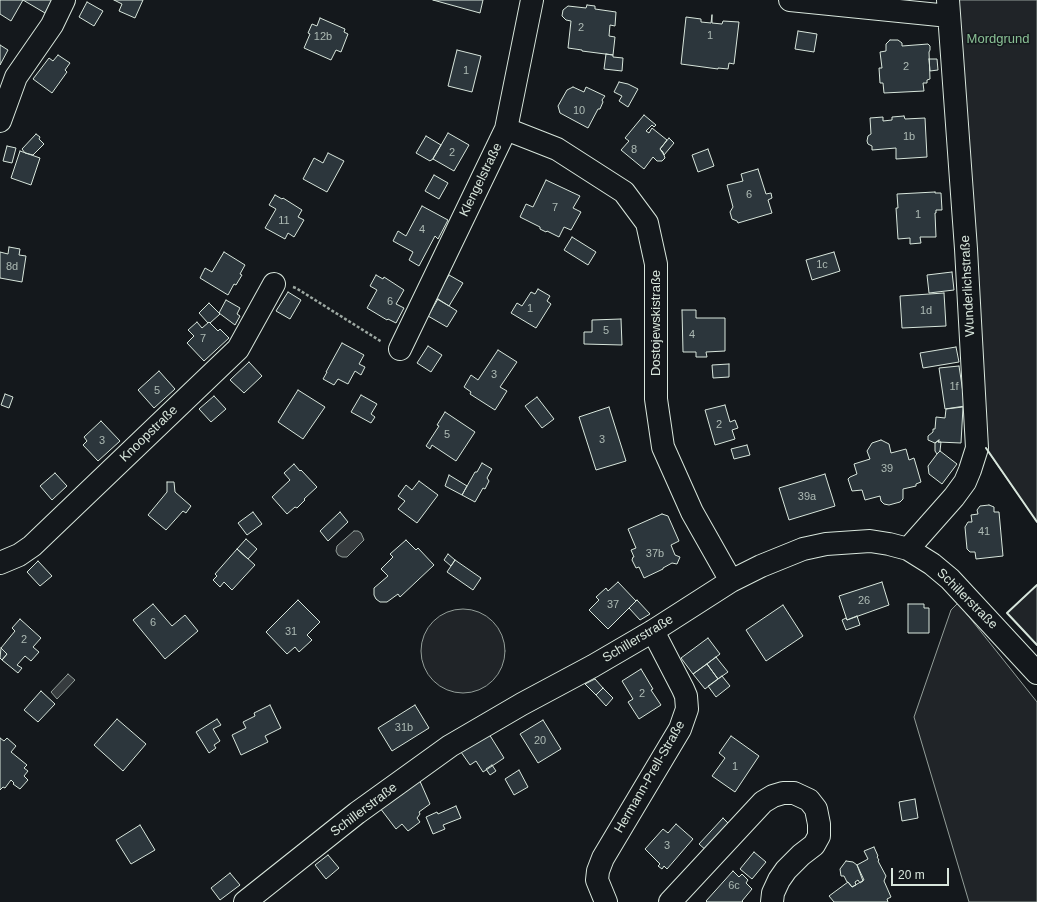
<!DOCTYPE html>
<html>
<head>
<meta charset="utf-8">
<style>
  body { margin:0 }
  #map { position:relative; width:1037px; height:902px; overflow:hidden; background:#14181c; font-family:Helvetica,sans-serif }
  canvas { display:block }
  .scale { position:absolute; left:891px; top:868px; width:58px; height:18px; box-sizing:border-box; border:2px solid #d8e6dc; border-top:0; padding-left:5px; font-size:12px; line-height:14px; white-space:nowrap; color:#d8e6dc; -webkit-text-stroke:3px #14181c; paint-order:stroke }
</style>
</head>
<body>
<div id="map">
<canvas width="1037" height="902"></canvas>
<div class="scale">20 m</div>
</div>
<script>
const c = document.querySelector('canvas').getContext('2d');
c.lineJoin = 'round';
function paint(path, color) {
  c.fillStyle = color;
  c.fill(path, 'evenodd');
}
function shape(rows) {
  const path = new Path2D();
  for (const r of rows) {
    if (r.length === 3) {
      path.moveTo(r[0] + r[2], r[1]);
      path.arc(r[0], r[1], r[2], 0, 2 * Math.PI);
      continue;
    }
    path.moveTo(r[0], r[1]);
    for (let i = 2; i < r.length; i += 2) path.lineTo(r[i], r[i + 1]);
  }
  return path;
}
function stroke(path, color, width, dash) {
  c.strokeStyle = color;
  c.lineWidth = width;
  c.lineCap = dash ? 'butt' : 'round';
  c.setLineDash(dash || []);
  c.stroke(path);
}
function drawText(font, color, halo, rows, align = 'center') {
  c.font = font + ' Helvetica,sans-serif';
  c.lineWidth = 3;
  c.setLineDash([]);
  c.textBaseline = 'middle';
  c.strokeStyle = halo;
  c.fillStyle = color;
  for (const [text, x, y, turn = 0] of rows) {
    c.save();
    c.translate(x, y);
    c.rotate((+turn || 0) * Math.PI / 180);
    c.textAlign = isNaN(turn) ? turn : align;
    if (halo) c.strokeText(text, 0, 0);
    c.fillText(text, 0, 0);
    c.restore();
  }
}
const green = shape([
  [957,0,1037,0,1037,522,984,446,957,0],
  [1037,585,1037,645,1007,613,1037,585],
  [958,603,1037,702,1037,902,969,902,914,717,951,610,958,603],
  [463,651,42]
]);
paint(green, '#202428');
stroke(green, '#939e99', 1);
const water = shape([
  [354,531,358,531,361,533,364,540,347,557,342,557,338,555,336,551,337,546,354,531],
  [68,674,75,680,57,699,51,692,68,674]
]);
paint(water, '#363b3e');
stroke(water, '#939e99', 1);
const building = shape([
  [0,0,23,0,11,21,0,14,0,0],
  [23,0,52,0,45,13,23,0],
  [114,0,143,0,135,18,119,11,122,4,114,0],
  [433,0,483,0,480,13,433,0],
  [87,2,103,11,94,26,79,17,87,2],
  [587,5,595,6,595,9,616,12,615,26,610,25,609,36,615,37,613,55,582,51,582,50,568,48,571,21,566,20,562,16,563,10,568,6,586,8,587,5],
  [712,15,712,23,722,24,723,21,739,22,734,64,729,63,728,69,718,68,718,69,681,64,686,17,701,19,701,22,711,23,712,15],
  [320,18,345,29,344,32,348,34,341,52,336,50,331,60,304,48,310,34,308,33,312,24,317,26,320,18],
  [798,31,817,34,814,52,795,49,798,31],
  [890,40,898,40,902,43,902,46,928,44,930,46,930,50,929,52,930,79,927,80,927,83,923,83,924,91,884,93,883,83,880,83,879,68,882,68,880,52,886,51,886,44,890,40],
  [0,45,8,50,0,65,0,45],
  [457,50,481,56,472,92,448,86,457,50],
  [606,54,613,55,613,57,623,58,622,71,604,69,606,54],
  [58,55,70,63,65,70,67,72,52,93,33,79,49,58,53,61,58,55],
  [929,59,937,59,938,70,930,71,929,59],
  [619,82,628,84,638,89,628,107,619,101,622,96,614,92,619,82],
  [573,87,584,92,586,87,605,96,602,100,603,102,600,109,598,109,588,128,560,113,558,106,567,90,573,87],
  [644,115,656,125,654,127,652,125,646,131,649,133,652,128,667,140,660,149,663,152,665,158,662,161,657,161,653,157,644,169,621,150,629,141,625,138,644,115],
  [904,116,905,119,925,118,927,157,896,159,896,148,872,150,872,146,868,144,867,141,868,136,871,134,870,118,883,117,883,121,892,120,892,117,904,116],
  [448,133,469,145,454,171,433,159,448,133],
  [36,134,40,137,39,139,44,144,33,155,25,153,22,149,36,134],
  [426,136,441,145,432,160,431,160,430,161,416,153,426,136],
  [669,138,674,143,664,155,660,149,669,138],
  [7,146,16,148,12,163,3,161,7,146],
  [708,149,714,166,698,172,692,155,708,149],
  [20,151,40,158,31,185,11,178,20,151],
  [328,153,344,161,327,192,303,179,314,158,323,163,328,153],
  [758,169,766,194,771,193,772,198,768,200,772,213,738,223,737,221,732,219,730,212,733,207,727,185,743,181,741,174,758,169],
  [434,175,448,183,439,199,425,191,434,175],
  [546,180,580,196,573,208,581,212,571,230,564,227,559,237,547,231,546,232,540,229,540,227,520,217,526,204,533,207,546,180],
  [935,192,935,193,941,193,942,210,936,210,936,213,935,213,936,237,920,237,921,243,910,244,910,238,898,239,896,208,898,208,897,194,935,192],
  [275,195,282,199,283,198,302,210,298,217,304,220,294,237,288,233,285,239,265,228,276,209,269,205,275,195],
  [422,206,448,220,438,239,435,236,419,266,409,260,413,252,393,241,398,231,406,236,422,206],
  [572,237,596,252,588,265,564,250,572,237],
  [9,247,20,249,19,255,26,256,22,282,0,278,0,252,8,254,9,247],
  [224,252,245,265,240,274,242,275,236,285,234,284,228,295,200,278,205,268,212,272,224,252],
  [834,252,840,271,812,280,806,260,834,252],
  [952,272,954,290,929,293,927,275,952,272],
  [376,275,383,279,384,277,404,290,396,304,404,308,396,323,388,319,387,320,367,308,377,290,370,286,376,275],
  [449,275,463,283,449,306,432,296,440,290,449,275],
  [538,289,550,296,547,301,551,304,536,328,511,313,517,303,522,306,531,292,535,294,538,289],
  [288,292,301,300,290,319,276,311,288,292],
  [944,293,946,326,902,328,900,296,944,293],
  [438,299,457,311,447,327,428,316,438,299],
  [226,300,240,308,237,314,240,316,235,325,219,313,226,300],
  [209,303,220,314,210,323,209,322,208,323,199,313,209,303],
  [682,310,696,310,696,318,725,318,725,351,706,352,707,357,696,357,696,352,683,352,682,310],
  [621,319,622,345,584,344,584,332,592,332,592,320,621,319],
  [197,322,202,328,209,322,218,331,220,329,229,338,204,361,187,343,194,336,188,330,197,322],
  [342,343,364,355,359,364,365,367,361,375,355,371,348,384,338,379,334,385,323,379,327,372,326,372,342,343],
  [428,346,442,355,431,372,417,363,428,346],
  [956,347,959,362,923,368,920,353,956,347],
  [498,350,517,362,500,387,507,391,495,410,470,394,471,392,464,387,471,375,478,380,498,350],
  [249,362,262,376,244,393,230,380,249,362],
  [729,364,729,377,713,378,712,365,729,364],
  [959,366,965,406,945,409,939,368,959,366],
  [159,371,175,389,154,408,138,390,159,371],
  [298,390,325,407,303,439,278,422,298,390],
  [5,394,13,397,9,408,1,405,5,394],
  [361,395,377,404,371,414,375,417,371,423,351,412,361,395],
  [214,396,226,409,211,422,199,409,214,396],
  [537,397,554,419,542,428,525,406,537,397],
  [725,405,730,422,735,420,738,428,732,430,735,439,715,445,705,410,725,405],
  [609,407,626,461,596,470,579,417,609,407],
  [963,407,961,443,938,442,939,440,935,443,928,440,928,436,933,432,933,429,935,429,936,417,945,418,946,409,963,407],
  [445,412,475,432,456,461,432,445,430,449,426,446,439,426,437,425,445,412],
  [101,421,120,441,98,461,83,445,87,441,84,437,101,421],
  [881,440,889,444,891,453,906,449,909,460,914,458,921,482,916,484,916,486,903,489,903,499,900,502,889,505,884,504,881,501,880,496,865,500,862,490,852,491,848,479,850,477,857,474,854,464,870,459,867,451,872,443,881,440],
  [939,440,938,442,941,442,940,451,937,454,935,451,935,443,939,440],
  [747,445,750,455,734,459,731,449,747,445],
  [940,451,957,464,942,484,929,474,928,466,937,454,940,451],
  [482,463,492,469,487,478,489,481,485,489,483,488,475,502,462,495,475,472,477,472,482,463],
  [294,464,300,471,301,470,317,487,304,499,305,500,297,508,295,507,287,514,272,497,290,480,284,473,294,464],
  [55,473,67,486,52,500,40,486,55,473],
  [825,474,835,506,789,520,779,488,825,474],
  [449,475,467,486,462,495,445,486,449,475],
  [419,481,438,495,417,523,398,509,405,501,398,496,406,485,412,490,419,481],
  [167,482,174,482,175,492,191,506,186,513,183,511,166,530,148,515,167,492,167,482],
  [989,505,994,507,994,512,999,512,1003,556,976,559,975,552,970,552,967,549,965,527,968,522,972,522,971,515,978,514,977,510,980,506,989,505],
  [253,512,262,524,247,535,238,523,253,512],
  [340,512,348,522,328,541,320,531,340,512],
  [662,514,668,516,679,541,671,545,675,555,680,557,677,564,672,563,663,568,663,569,644,578,639,567,636,568,632,560,633,557,634,557,631,550,636,548,628,529,662,514],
  [246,539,257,549,248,559,237,549,246,539],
  [406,540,416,550,418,548,434,565,400,597,398,594,387,602,380,602,376,599,374,595,374,588,388,576,381,569,393,557,390,554,406,540],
  [237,549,255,565,232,590,224,582,220,587,213,580,217,576,215,574,237,549],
  [448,554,455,560,451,566,444,560,448,554],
  [455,560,481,578,473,590,447,572,455,560],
  [38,561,52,576,40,586,27,572,38,561],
  [618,582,636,601,608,629,589,610,599,600,596,597,606,588,608,591,618,582],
  [882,582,889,605,847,620,839,596,882,582],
  [298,600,320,622,307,635,312,640,299,652,295,647,287,654,266,632,298,600],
  [637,600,650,614,640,620,629,608,637,600],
  [153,604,172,626,185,615,198,631,165,659,133,620,153,604],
  [908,604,924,604,924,608,929,608,929,633,908,633,908,604],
  [783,605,803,636,766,661,746,630,783,605],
  [857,616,860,625,846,630,842,620,846,618,847,620,857,616],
  [20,619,41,638,33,647,39,652,31,661,25,656,17,665,22,668,18,673,2,660,7,654,1,648,15,631,12,628,20,619],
  [708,638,720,654,693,674,681,658,708,638],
  [1,648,7,654,2,660,0,658,1,648],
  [716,657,728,672,718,679,707,664,716,657],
  [707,664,718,679,705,689,693,674,707,664],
  [641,669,653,689,651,690,661,705,639,719,628,702,633,699,622,681,641,669],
  [722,676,730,686,716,697,708,686,722,676],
  [595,679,603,688,596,695,585,684,595,679],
  [603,688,613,698,606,706,596,695,603,688],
  [41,691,55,704,38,722,24,710,41,691],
  [270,705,281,728,265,736,268,742,241,755,232,735,246,728,243,722,255,716,254,713,270,705],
  [415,705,429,728,392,751,378,728,415,705],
  [117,719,146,744,123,771,94,745,117,719],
  [217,719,221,725,213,729,220,741,214,745,216,748,209,753,196,732,217,719],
  [543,720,561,749,538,763,520,734,543,720],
  [489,734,504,758,483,772,476,761,470,765,461,752,489,734],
  [731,736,759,756,735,792,712,776,725,758,719,753,731,736],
  [0,738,4,741,7,738,16,746,11,752,27,765,24,768,28,771,24,776,28,780,20,789,13,784,14,783,11,780,5,788,3,787,0,790,0,738],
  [492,765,496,771,490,775,486,769,492,765],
  [519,770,528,787,514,795,505,779,519,770],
  [419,779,430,804,419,812,420,814,417,818,420,822,408,831,402,824,396,829,380,808,419,779],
  [915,799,918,818,902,821,899,802,915,799],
  [456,806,461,818,443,825,445,829,433,834,426,817,437,812,438,814,456,806],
  [723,818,730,825,707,851,699,844,723,818],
  [676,824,693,839,667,869,664,866,662,869,658,866,660,864,645,849,663,829,668,833,676,824],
  [140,825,155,850,131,864,116,840,140,825],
  [874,847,878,856,877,857,879,860,878,861,886,876,884,881,891,897,887,899,888,902,834,902,829,896,848,882,852,887,864,880,857,865,868,859,864,851,874,847],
  [754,852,766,862,752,879,740,869,754,852],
  [328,855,339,868,326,879,315,865,328,855],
  [846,861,853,862,857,865,863,881,860,883,858,880,855,882,856,885,852,887,848,882,847,882,844,876,841,876,840,869,846,861],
  [733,871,739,877,742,874,748,880,746,883,752,889,742,901,743,902,707,902,706,901,733,871],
  [230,873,240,885,220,900,211,888,230,873]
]);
paint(building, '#2c363c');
stroke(building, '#d8e6dc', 1);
const minor = shape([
  [790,0,949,16],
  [0,121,16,77,52,25,64,0],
  [506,129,557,149,624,192,647,223,656,264,656,399,663,447,692,512,731,581],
  [400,349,506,129,532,0],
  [908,549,954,497,965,482,970,470,977,448,966,249,948,0],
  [0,563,19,555,32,546,238,349,274,284],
  [245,902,357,813,450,746,522,704,593,666,653,631,731,581,761,566,803,549,826,544,870,541,889,544,908,549,932,564,950,579,1037,673],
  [606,902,597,880,598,871,603,858,680,729,687,709,686,696,683,689,653,631],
  [670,902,763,802,773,796,783,793,794,793,809,800,816,809,819,824,819,836,814,845,801,855,786,870,779,880,773,893,772,902]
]);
stroke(minor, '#d8e6dc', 24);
stroke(shape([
  [293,287,296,288,382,342]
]), '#9da8a2', 2.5, [3, 2]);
stroke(minor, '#14181c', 22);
stroke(shape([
  [986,448,1037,522],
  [1037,585,1007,613,1037,645]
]), '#d8e6dc', 2);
drawText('11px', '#adbab4', null, [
  ["2",581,28],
  ["1",710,36],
  ["12b",323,37],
  ["2",906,67],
  ["1",466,71],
  ["10",579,111],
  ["1b",909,137],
  ["8",634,150],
  ["2",452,153],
  ["6",749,195],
  ["7",555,208],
  ["1",918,215],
  ["11",284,221],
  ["4",422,230],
  ["1c",822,265],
  ["8d",12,267],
  ["6",390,302],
  ["1",530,309],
  ["1d",926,311],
  ["5",606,331],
  ["4",692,335],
  ["7",203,339],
  ["3",494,375],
  ["1f",954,387],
  ["5",157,391],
  ["2",719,425],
  ["5",447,435],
  ["3",602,440],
  ["3",102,441],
  ["39",887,469],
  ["39a",807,497],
  ["41",984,532],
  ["37b",655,554],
  ["26",864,601],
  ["37",613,605],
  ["6",153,623],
  ["31",291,632],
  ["2",24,640],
  ["2",642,694],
  ["31b",404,728],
  ["20",540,741],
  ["1",735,767],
  ["3",667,846],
  ["6c",734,886]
]);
drawText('13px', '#8ac095', '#14181c', [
  ["Mordgrund",998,39]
]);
drawText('13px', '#d8e6dc', '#14181c', [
  ["Klengelstraße",481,180,-64],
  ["Wunderlichstraße",968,286,-93],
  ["Dostojewskistraße",656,323,-90],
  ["Knoopstraße",149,434,-44],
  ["Schillerstraße",967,599,45],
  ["Schillerstraße",638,639,-31],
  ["Hermann-Prell-Straße",650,777,-60],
  ["Schillerstraße",364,810,-37]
]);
</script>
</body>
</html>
